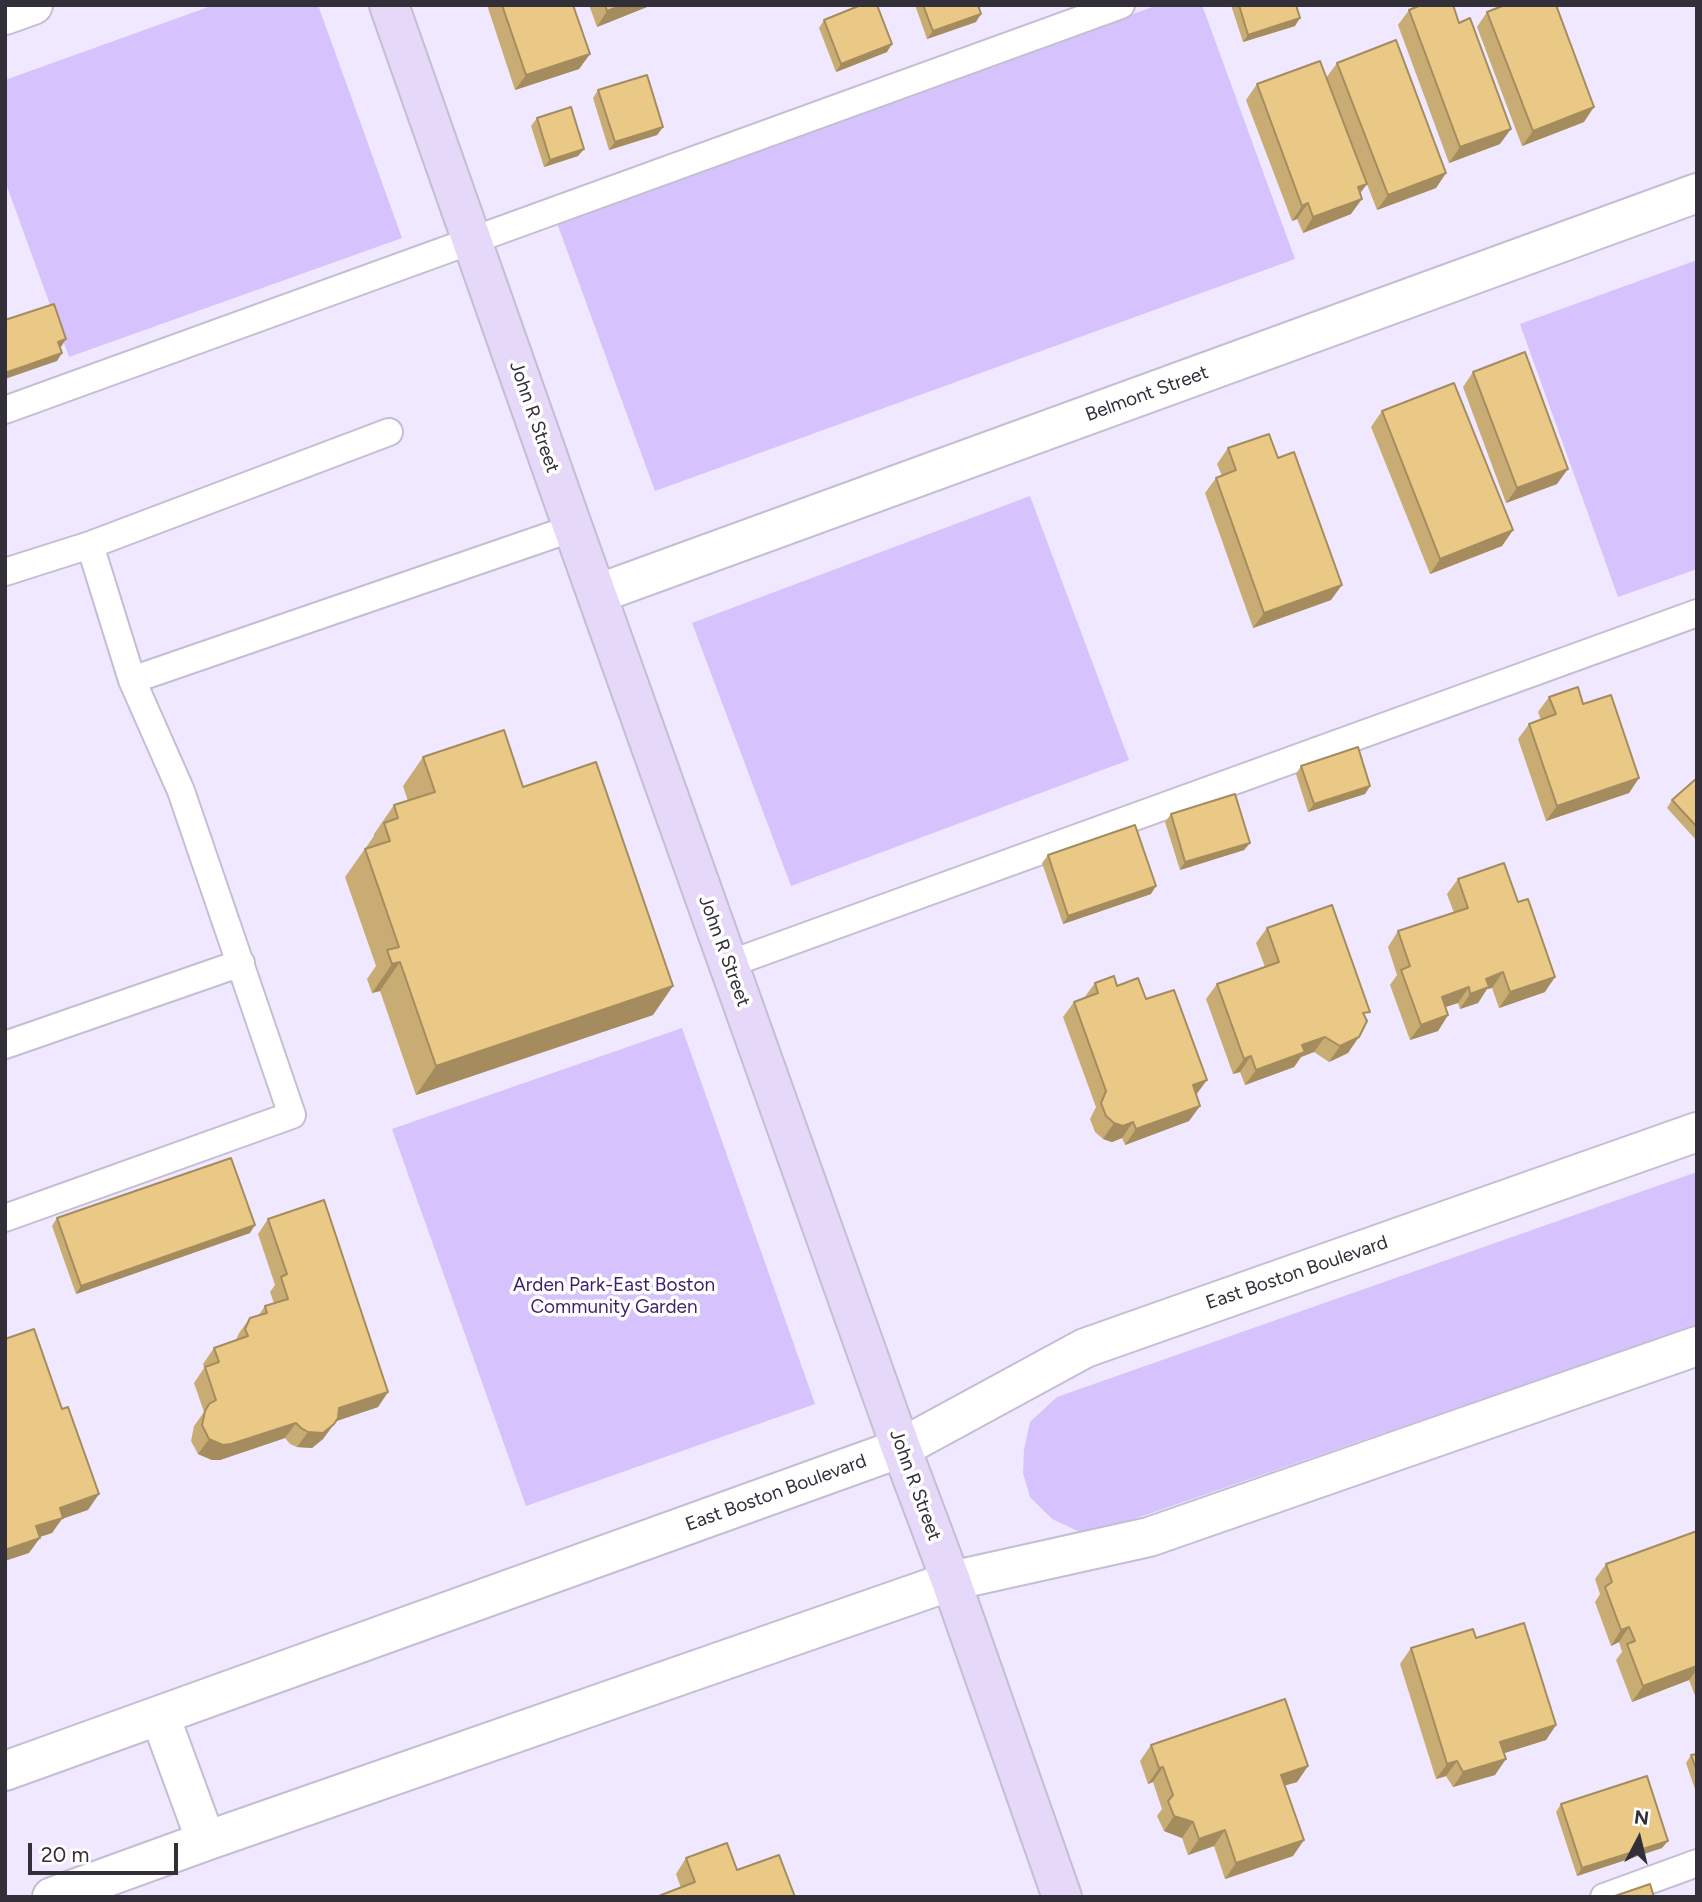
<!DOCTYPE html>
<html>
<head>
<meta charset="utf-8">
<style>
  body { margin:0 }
  #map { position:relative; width:1702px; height:1902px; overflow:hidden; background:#efe8fe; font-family:Figtree,sans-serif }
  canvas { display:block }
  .frame { position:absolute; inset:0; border:7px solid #322f38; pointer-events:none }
  .north { position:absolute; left:1604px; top:1804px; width:70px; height:70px; -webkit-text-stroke:5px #fff; paint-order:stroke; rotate:7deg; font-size:19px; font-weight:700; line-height:28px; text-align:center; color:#322f38 }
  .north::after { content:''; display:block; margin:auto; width:24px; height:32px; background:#322f38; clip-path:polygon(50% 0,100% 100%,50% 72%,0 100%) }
  .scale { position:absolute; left:28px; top:1843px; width:150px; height:32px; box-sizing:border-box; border:4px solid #322f38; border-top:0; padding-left:9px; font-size:21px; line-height:24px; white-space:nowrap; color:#322f38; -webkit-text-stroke:5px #fff; paint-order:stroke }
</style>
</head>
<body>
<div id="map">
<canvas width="1702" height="1902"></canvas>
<div class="frame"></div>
<div class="north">N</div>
<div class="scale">20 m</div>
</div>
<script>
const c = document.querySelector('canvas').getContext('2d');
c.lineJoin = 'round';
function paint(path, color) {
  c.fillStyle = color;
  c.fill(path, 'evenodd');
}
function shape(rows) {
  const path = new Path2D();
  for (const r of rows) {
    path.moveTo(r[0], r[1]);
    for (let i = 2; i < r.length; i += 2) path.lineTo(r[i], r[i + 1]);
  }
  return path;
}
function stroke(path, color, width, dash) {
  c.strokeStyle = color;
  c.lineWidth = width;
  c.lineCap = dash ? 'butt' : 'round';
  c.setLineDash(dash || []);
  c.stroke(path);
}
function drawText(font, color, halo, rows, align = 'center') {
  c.font = font + ' Figtree,sans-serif';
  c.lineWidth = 7;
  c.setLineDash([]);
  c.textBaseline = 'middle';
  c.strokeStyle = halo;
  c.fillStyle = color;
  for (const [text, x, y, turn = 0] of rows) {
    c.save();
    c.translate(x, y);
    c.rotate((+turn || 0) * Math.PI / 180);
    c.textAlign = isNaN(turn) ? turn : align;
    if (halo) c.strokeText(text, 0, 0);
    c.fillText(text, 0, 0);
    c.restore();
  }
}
paint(shape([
  [214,5,318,5,402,238,69,357,5,181,5,80],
  [1158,5,1202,5,1295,259,655,491,557,223],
  [1697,260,1697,569,1618,597,1520,324],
  [1030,496,1129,760,791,886,692,623],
  [682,1028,815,1404,526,1506,392,1129],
  [1697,1172,1697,1325,1102,1530,1080,1532,1052,1519,1030,1497,1023,1473,1024,1450,1030,1422,1057,1397]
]), '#d6c2fc');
const lane = shape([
  [5,410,1121,5],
  [90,545,389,432],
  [5,572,90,545,132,680,181,791,292,1115,5,1218],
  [132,680,573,528],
  [729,964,1697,613],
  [5,1045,241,963],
  [1604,1897,1697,1863]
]);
const street = shape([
  [5,15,33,5],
  [597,594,1697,193],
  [160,1716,206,1841],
  [5,1771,901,1448,1085,1348,1697,1132],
  [52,1897,206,1841,951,1581,1149,1537,1697,1346]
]);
const secondary = shape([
  [389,5,573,528,901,1448,951,1581,1062,1897]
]);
stroke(lane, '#c4bed3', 30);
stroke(street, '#c4bed3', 42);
stroke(secondary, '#c4bed3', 42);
stroke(lane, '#fff', 26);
stroke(street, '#fff', 38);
stroke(secondary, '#e5d8f8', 38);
paint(shape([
  [487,5,573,5,590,54,579,69,515,90],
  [589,5,652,5,597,27],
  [915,5,978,5,976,22,927,39],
  [1231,5,1296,5,1295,26,1243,42],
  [1409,10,1500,144,1449,163,1398,25],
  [1487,12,1584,122,1522,146,1477,27],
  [824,20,887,52,836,72,819,28],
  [1337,63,1446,173,1436,188,1377,210,1342,120,1360,193,1351,214,1303,233,1297,219,1292,221,1246,100,1257,84,1326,78],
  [598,90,663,127,657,135,609,150,593,98],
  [537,118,584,149,578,156,544,167,531,126],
  [1473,372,1557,484,1506,503,1463,387],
  [1382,411,1513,530,1502,546,1430,574,1371,427],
  [1228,448,1278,458,1331,600,1253,628,1205,493,1216,478,1222,476,1217,464],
  [1549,697,1639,778,1629,793,1546,821,1518,739,1529,724,1541,720,1538,712],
  [423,757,523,787,653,1015,416,1095,380,991,372,993,367,979,376,966,345,877,374,836,374,834,394,805,408,801,403,786],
  [1301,766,1370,786,1365,794,1308,812,1296,774],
  [1697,778,1697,841,1667,808,1672,800],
  [1171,814,1250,843,1244,850,1180,870,1165,822],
  [1048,855,1151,894,1063,924,1042,863],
  [1458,879,1545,992,1499,1008,1492,988,1487,989,1478,1003,1460,1009,1458,1003,1445,1007,1448,1015,1438,1031,1410,1040,1390,985,1397,975,1388,947,1398,931,1454,913,1447,894],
  [1267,928,1365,1019,1348,1053,1329,1062,1314,1052,1301,1057,1294,1067,1245,1085,1240,1072,1233,1074,1206,999,1217,984,1265,967,1256,943],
  [1095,983,1117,986,1146,999,1196,1095,1200,1106,1189,1121,1125,1145,1122,1138,1112,1142,1103,1139,1095,1132,1090,1119,1096,1107,1063,1017,1074,1002,1084,998],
  [57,1218,250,1233,76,1294,52,1226],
  [268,1219,388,1392,378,1407,336,1421,323,1439,312,1448,297,1447,290,1444,285,1438,220,1460,212,1460,198,1454,191,1441,194,1426,204,1412,194,1383,204,1368,203,1364,214,1348,236,1340,239,1333,250,1318,258,1316,265,1306,274,1303,270,1292,275,1285,258,1234],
  [1697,1531,1697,1701,1689,1680,1632,1702,1616,1660,1622,1652,1619,1642,1611,1646,1595,1602,1600,1594,1595,1579,1606,1564],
  [1476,1638,1556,1725,1546,1740,1504,1753,1495,1775,1453,1787,1446,1776,1436,1779,1400,1664,1411,1648],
  [1151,1745,1308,1766,1297,1782,1285,1785,1293,1856,1225,1879,1214,1846,1188,1855,1182,1838,1164,1831,1157,1816,1162,1809,1153,1782,1148,1784,1140,1761],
  [1697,1754,1697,1795,1686,1763,1691,1755],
  [1561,1804,1662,1848,1577,1876,1556,1812],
  [686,1858,737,1870,681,1888,676,1874]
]), '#c9ac73');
paint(shape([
  [623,5,652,5,597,27,607,11],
  [981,14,976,22,927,39,933,31],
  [1300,18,1295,26,1243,42,1248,35],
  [892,44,887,52,836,72,841,64],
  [590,54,579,69,515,90,526,75],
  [1594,107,1584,122,1522,146,1533,131],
  [663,127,657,135,609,150,615,142],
  [1511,129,1500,144,1449,163,1460,147],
  [584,149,578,156,544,167,550,160],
  [1446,173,1436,188,1377,210,1388,195],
  [1367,184,1356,199,1358,187],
  [1362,199,1351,214,1303,233,1313,217],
  [1308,203,1297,219,1292,221,1302,206],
  [66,339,61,347,52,350,58,342],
  [62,353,57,361,5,379,5,373],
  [1568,469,1557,484,1506,503,1517,488],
  [1513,530,1502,546,1430,574,1440,559],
  [1342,585,1331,600,1253,628,1264,613],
  [1639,778,1629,793,1546,821,1557,806],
  [1370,786,1365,794,1308,812,1314,804],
  [1250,843,1244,850,1180,870,1185,862],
  [1156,886,1151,894,1063,924,1068,916],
  [400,962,380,991,372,993,392,964],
  [1503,972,1492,988,1487,989,1478,1003,1460,1009,1470,994,1486,979],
  [1555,977,1545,992,1499,1008,1510,992],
  [673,986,653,1015,416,1095,436,1066],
  [1469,987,1458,1003,1431,1012,1442,997],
  [1448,1015,1438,1031,1410,1040,1421,1025],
  [1325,1037,1314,1052,1301,1057,1294,1067,1245,1085,1256,1070,1302,1045],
  [1359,1037,1348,1053,1329,1062,1340,1046],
  [1251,1056,1240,1072,1233,1074,1244,1059],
  [1207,1080,1196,1095,1193,1085],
  [1200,1106,1189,1121,1125,1145,1136,1129],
  [1133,1122,1122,1138,1112,1142,1103,1139,1114,1123],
  [255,1225,250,1233,76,1294,81,1286],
  [388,1392,378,1407,328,1424,339,1408],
  [296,1423,285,1438,220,1460,212,1460,198,1454,209,1439],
  [334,1424,323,1439,312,1448,297,1447,308,1432],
  [99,1494,88,1510,62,1519,52,1533,25,1542,36,1526,60,1508],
  [40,1538,29,1553,5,1561,5,1550],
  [1629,1627,1619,1642,1611,1646,1621,1630],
  [1697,1666,1697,1670,1689,1680,1632,1702,1643,1686],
  [1556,1725,1546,1740,1489,1758,1500,1742],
  [1506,1759,1495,1775,1453,1787,1463,1772],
  [1457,1761,1446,1776,1436,1779,1447,1764],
  [1308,1766,1297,1782,1270,1790,1281,1775],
  [1163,1767,1153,1782,1148,1784,1159,1768],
  [1174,1816,1193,1822,1182,1838,1164,1831],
  [1225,1830,1214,1846,1188,1855,1199,1839],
  [1304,1840,1293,1856,1225,1879,1236,1863],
  [1668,1841,1662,1848,1577,1876,1582,1868]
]), '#a48c5e');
const building = shape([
  [502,5,573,5,590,54,526,75,502,5],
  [605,5,623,5,607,11,605,5],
  [861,5,877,5,892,44,841,64,824,20,861,5],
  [923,5,978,5,981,14,933,31,923,5],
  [1239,5,1296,5,1300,18,1248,35,1239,5],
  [1421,5,1453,5,1459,23,1470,18,1511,129,1460,147,1409,10,1421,5],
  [1505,5,1556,5,1594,107,1533,131,1487,12,1505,5],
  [1396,40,1446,173,1388,195,1337,63,1396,40],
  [1320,61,1367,184,1358,187,1362,199,1313,217,1308,203,1302,206,1257,84,1320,61],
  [647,75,663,127,615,142,598,90,647,75],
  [571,107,584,149,550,160,537,118,571,107],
  [54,304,66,339,58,342,62,353,5,373,5,320,54,304],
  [1525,352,1568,469,1517,488,1473,372,1525,352],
  [1454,383,1513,530,1440,559,1382,411,1454,383],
  [1269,434,1278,458,1294,452,1342,585,1264,613,1216,478,1236,470,1228,448,1269,434],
  [1578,687,1583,704,1611,695,1639,778,1557,806,1529,724,1556,714,1549,697,1578,687],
  [504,730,523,787,596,762,673,986,436,1066,400,962,392,964,387,950,399,947,365,849,390,841,384,823,398,818,394,805,435,792,423,757,504,730],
  [1358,747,1370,786,1314,804,1301,766,1358,747],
  [1697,778,1697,827,1672,800,1697,778],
  [1235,794,1250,843,1185,862,1171,814,1235,794],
  [1135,825,1156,886,1068,916,1048,855,1135,825],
  [1504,863,1518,902,1528,899,1555,977,1510,992,1503,972,1486,979,1489,987,1470,994,1469,987,1442,997,1448,1015,1421,1025,1401,970,1410,966,1398,931,1468,908,1458,879,1504,863],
  [1332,905,1370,1012,1363,1013,1367,1021,1359,1037,1340,1046,1325,1037,1302,1045,1305,1052,1256,1070,1251,1056,1244,1059,1217,984,1279,962,1267,928,1332,905],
  [1114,976,1117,986,1138,978,1146,999,1174,990,1207,1080,1193,1085,1200,1106,1136,1129,1133,1122,1123,1126,1114,1123,1106,1116,1101,1103,1106,1091,1074,1002,1098,993,1095,983,1114,976],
  [231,1158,255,1225,81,1286,57,1218,231,1158],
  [324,1200,388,1392,339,1408,338,1418,334,1424,323,1433,308,1432,301,1428,296,1423,231,1444,223,1445,209,1439,202,1425,205,1411,209,1404,216,1400,205,1367,219,1362,214,1348,248,1336,245,1329,250,1318,267,1313,265,1306,288,1299,281,1277,287,1274,268,1219,324,1200],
  [34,1329,62,1409,68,1407,99,1494,60,1508,63,1518,36,1526,40,1538,5,1550,5,1339,34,1329],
  [1697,1531,1697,1666,1643,1686,1627,1644,1635,1641,1629,1627,1621,1630,1605,1587,1612,1582,1606,1564,1697,1531],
  [1524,1623,1556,1725,1500,1742,1506,1759,1463,1772,1457,1761,1447,1764,1411,1648,1473,1629,1476,1638,1524,1623],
  [1285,1699,1308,1766,1281,1775,1304,1840,1236,1863,1225,1830,1199,1839,1193,1822,1174,1816,1168,1801,1173,1795,1163,1767,1159,1768,1151,1745,1285,1699],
  [1697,1754,1697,1771,1691,1755,1697,1754],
  [1647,1776,1668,1841,1582,1868,1561,1804,1647,1776],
  [727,1843,737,1870,779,1855,795,1897,656,1897,695,1882,686,1858,727,1843],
  [1650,1884,1654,1897,1612,1897,1650,1884]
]);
paint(building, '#eac886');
stroke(building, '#a48c5e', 2);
drawText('19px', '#322f38', '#fff', [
  ["Belmont Street",1147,394,-20],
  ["John R Street",534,417,71],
  ["John R Street",724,951,70],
  ["East Boston Boulevard",1297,1273,-19],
  ["John R Street",915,1485,70],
  ["East Boston Boulevard",776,1493,-20]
]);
drawText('19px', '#401f69', '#fff', [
  ["Arden Park-East Boston",614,1285],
  ["Community Garden",614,1307]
]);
</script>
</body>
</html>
